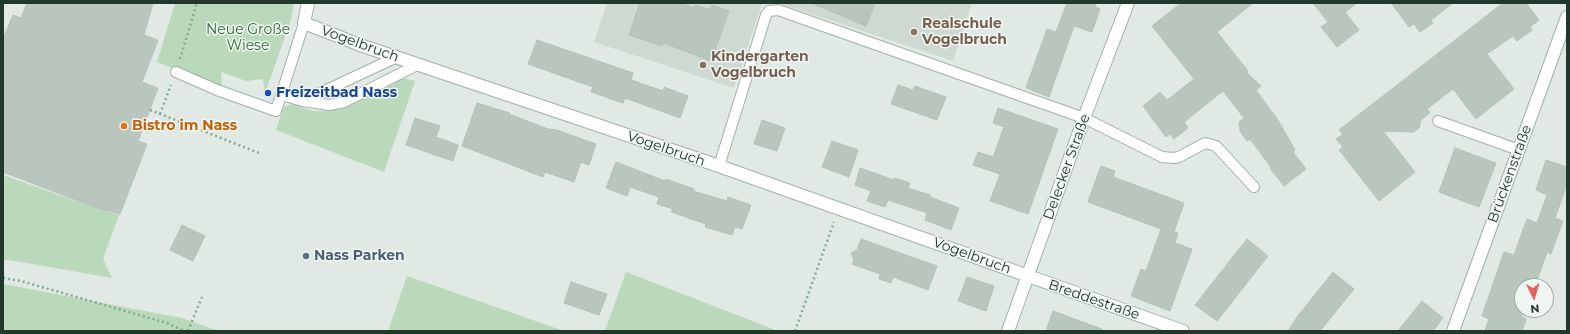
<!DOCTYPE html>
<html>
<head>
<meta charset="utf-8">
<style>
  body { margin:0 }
  #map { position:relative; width:1570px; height:334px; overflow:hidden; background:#e0e9e3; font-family:Montserrat,sans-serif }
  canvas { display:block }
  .frame { position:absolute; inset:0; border:4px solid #22382d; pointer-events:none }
  .north { position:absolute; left:1514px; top:278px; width:40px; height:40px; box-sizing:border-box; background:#f0f6f1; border:1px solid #9eaaa3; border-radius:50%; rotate:175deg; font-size:11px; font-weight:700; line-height:16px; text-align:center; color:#22382d }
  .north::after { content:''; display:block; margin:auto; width:14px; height:18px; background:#e56263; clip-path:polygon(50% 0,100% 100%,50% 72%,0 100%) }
</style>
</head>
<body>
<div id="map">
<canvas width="1570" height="334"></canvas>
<div class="frame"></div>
<div class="north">N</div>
</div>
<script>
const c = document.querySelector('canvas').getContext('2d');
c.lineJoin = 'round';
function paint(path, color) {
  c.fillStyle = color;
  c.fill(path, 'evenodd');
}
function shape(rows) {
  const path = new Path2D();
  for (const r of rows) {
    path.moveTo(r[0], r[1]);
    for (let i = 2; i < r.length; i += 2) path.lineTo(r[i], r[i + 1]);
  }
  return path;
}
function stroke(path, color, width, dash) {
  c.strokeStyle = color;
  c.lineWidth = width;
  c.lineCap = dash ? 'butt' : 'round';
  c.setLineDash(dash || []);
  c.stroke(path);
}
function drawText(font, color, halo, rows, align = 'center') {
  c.font = font + ' Montserrat,sans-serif';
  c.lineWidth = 3;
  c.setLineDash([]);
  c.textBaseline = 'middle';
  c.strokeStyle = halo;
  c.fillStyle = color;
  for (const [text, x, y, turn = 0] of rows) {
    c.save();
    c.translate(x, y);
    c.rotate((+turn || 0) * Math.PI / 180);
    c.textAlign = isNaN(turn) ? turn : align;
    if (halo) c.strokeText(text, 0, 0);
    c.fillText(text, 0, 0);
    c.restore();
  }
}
paint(shape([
  [607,3,762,3,734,88,594,42],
  [778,3,972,3,953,61]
]), '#ced9d1');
paint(shape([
  [175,3,294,3,291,20,265,93,263,79,246,81,221,72,222,87,157,62],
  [403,78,415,81,384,172,276,130,283,109,286,106,293,104,312,111,328,111,345,106],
  [3,175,96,208,119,215,103,259,112,278,3,259],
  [626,272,778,331,605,331],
  [407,276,453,292,564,331,388,331],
  [3,284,182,318,219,331,3,331]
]), '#bad9bb');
const building = shape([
  [27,3,153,3,144,35,158,40,142,82,158,88,138,141,147,144,120,214,97,208,3,172,3,39,13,15,21,18,27,3],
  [640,3,680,3,694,8,695,5,711,10,712,5,729,11,711,61,664,43,662,46,629,35,640,3],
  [811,3,875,3,866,26,811,3],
  [1067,3,1096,3,1095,7,1100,9,1092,32,1074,26,1049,97,1026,88,1047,29,1056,32,1067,3],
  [1181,3,1253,3,1217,32,1248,71,1246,72,1261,86,1256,90,1278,120,1295,150,1293,152,1306,169,1284,186,1270,168,1271,167,1250,139,1247,141,1240,131,1239,122,1244,118,1223,91,1184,122,1188,128,1174,139,1170,134,1166,137,1143,106,1160,92,1167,100,1194,79,1152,26,1181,3],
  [1313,3,1357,3,1345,12,1359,30,1337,47,1321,27,1328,22,1313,3],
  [1391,3,1453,3,1431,20,1433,23,1420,32,1414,24,1409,27,1391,3],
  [1503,3,1526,3,1539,20,1530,27,1532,30,1517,41,1513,36,1487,54,1514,89,1476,119,1453,89,1427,109,1430,113,1421,120,1419,128,1414,132,1383,131,1415,172,1379,201,1339,150,1343,147,1336,139,1343,134,1339,130,1503,3],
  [537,40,633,73,631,80,663,91,664,87,688,96,680,118,625,98,623,103,591,92,593,87,528,64,537,40],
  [898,85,913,90,915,86,946,97,937,120,891,104,898,85],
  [477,103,510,113,509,114,548,129,557,130,596,144,589,165,581,162,574,182,545,172,543,177,462,146,477,103],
  [998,108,1058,129,1028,214,990,201,1000,174,973,165,978,152,993,157,1004,127,993,123,998,108],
  [415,118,440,126,436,137,458,145,453,161,406,145,415,118],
  [762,120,785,128,777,151,754,144,762,120],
  [832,141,858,150,849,177,822,167,832,141],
  [1455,148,1496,163,1479,207,1439,192,1455,148],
  [1546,160,1567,167,1567,184,1555,218,1563,221,1551,254,1547,252,1535,286,1522,286,1522,317,1526,319,1522,331,1485,331,1489,319,1482,316,1504,252,1514,255,1527,219,1537,223,1547,195,1536,190,1546,160],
  [616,162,665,181,666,179,694,189,693,191,727,201,728,197,751,205,742,229,735,227,732,235,705,227,706,224,671,212,673,209,657,204,659,197,630,187,627,196,606,188,616,162],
  [1101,166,1115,171,1113,177,1184,203,1174,232,1178,233,1175,243,1192,249,1170,311,1131,296,1141,269,1146,271,1161,229,1088,202,1101,166],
  [860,168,894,180,895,178,910,183,908,188,930,195,930,197,959,208,951,230,925,220,927,213,888,200,885,207,867,201,871,191,855,185,860,168],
  [182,225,205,236,193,261,170,250,182,225],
  [861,239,937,266,928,290,893,277,891,283,879,279,880,274,852,264,854,260,851,253,857,250,861,239],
  [1247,239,1268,256,1217,321,1195,305,1247,239],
  [1333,272,1354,289,1320,331,1288,331,1297,317,1333,272],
  [967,277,994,286,986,311,958,301,967,277],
  [571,282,607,294,599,315,564,303,571,282],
  [1422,301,1443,318,1433,331,1398,331,1422,301],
  [1053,311,1102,329,1102,331,1046,331,1053,311]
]);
paint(building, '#b8c6be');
stroke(building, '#b3c2b8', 1);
const lane = shape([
  [176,72,217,90,276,111,304,23],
  [282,95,303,101,397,57],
  [303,101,329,105,344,102,419,64],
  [1438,121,1519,150],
  [719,166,766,15,769,11,778,10,1084,118,1162,157,1174,158,1179,157,1205,143,1216,146,1254,187]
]);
const street = shape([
  [308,3,304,23,360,45,719,166,1183,331],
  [1008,331,1084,118,1128,3],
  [1453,331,1567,17]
]);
stroke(lane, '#a3b0a9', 12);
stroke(street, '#a3b0a9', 14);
stroke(shape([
  [180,59,197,3],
  [150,110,259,153],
  [160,114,171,85],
  [3,278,21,281,167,323,184,331],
  [188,331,202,297],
  [795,331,834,222]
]), '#83aa94', 2.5, [2, 3]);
stroke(lane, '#fff', 10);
stroke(street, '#fff', 12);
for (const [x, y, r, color] of [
  [914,32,4,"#8d6e63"],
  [703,65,4,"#8d6e63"],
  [268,93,4,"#1a4fb4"],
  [124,126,4,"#e8710a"],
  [306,256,4,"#5c6f8a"]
]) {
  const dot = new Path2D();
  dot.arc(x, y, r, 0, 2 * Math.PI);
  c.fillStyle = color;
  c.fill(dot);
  stroke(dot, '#f0f6f1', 1.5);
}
drawText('bold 14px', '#785e54', '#f0f6f1', [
  ["Realschule",922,24],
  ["Vogelbruch",922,40],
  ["Kindergarten",711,57],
  ["Vogelbruch",711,73]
], 'left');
drawText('14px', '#306b38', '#f0f6f1', [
  ["Neue Große",248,30],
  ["Wiese",248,46]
]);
drawText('14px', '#22382d', '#f0f6f1', [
  ["Vogelbruch",360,44,20],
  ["Vogelbruch",666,149,19],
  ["Delecker Straße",1067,167,-70],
  ["Brückenstraße",1510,174,-70],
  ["Vogelbruch",972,256,20],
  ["Breddestraße",1094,300,19]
]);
drawText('bold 14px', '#164399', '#f0f6f1', [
  ["Freizeitbad Nass",276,93]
], 'left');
drawText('bold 14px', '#c56008', '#f0f6f1', [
  ["Bistro im Nass",132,126]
], 'left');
drawText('bold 14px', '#4e5e75', '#f0f6f1', [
  ["Nass Parken",314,256]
], 'left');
</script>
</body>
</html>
